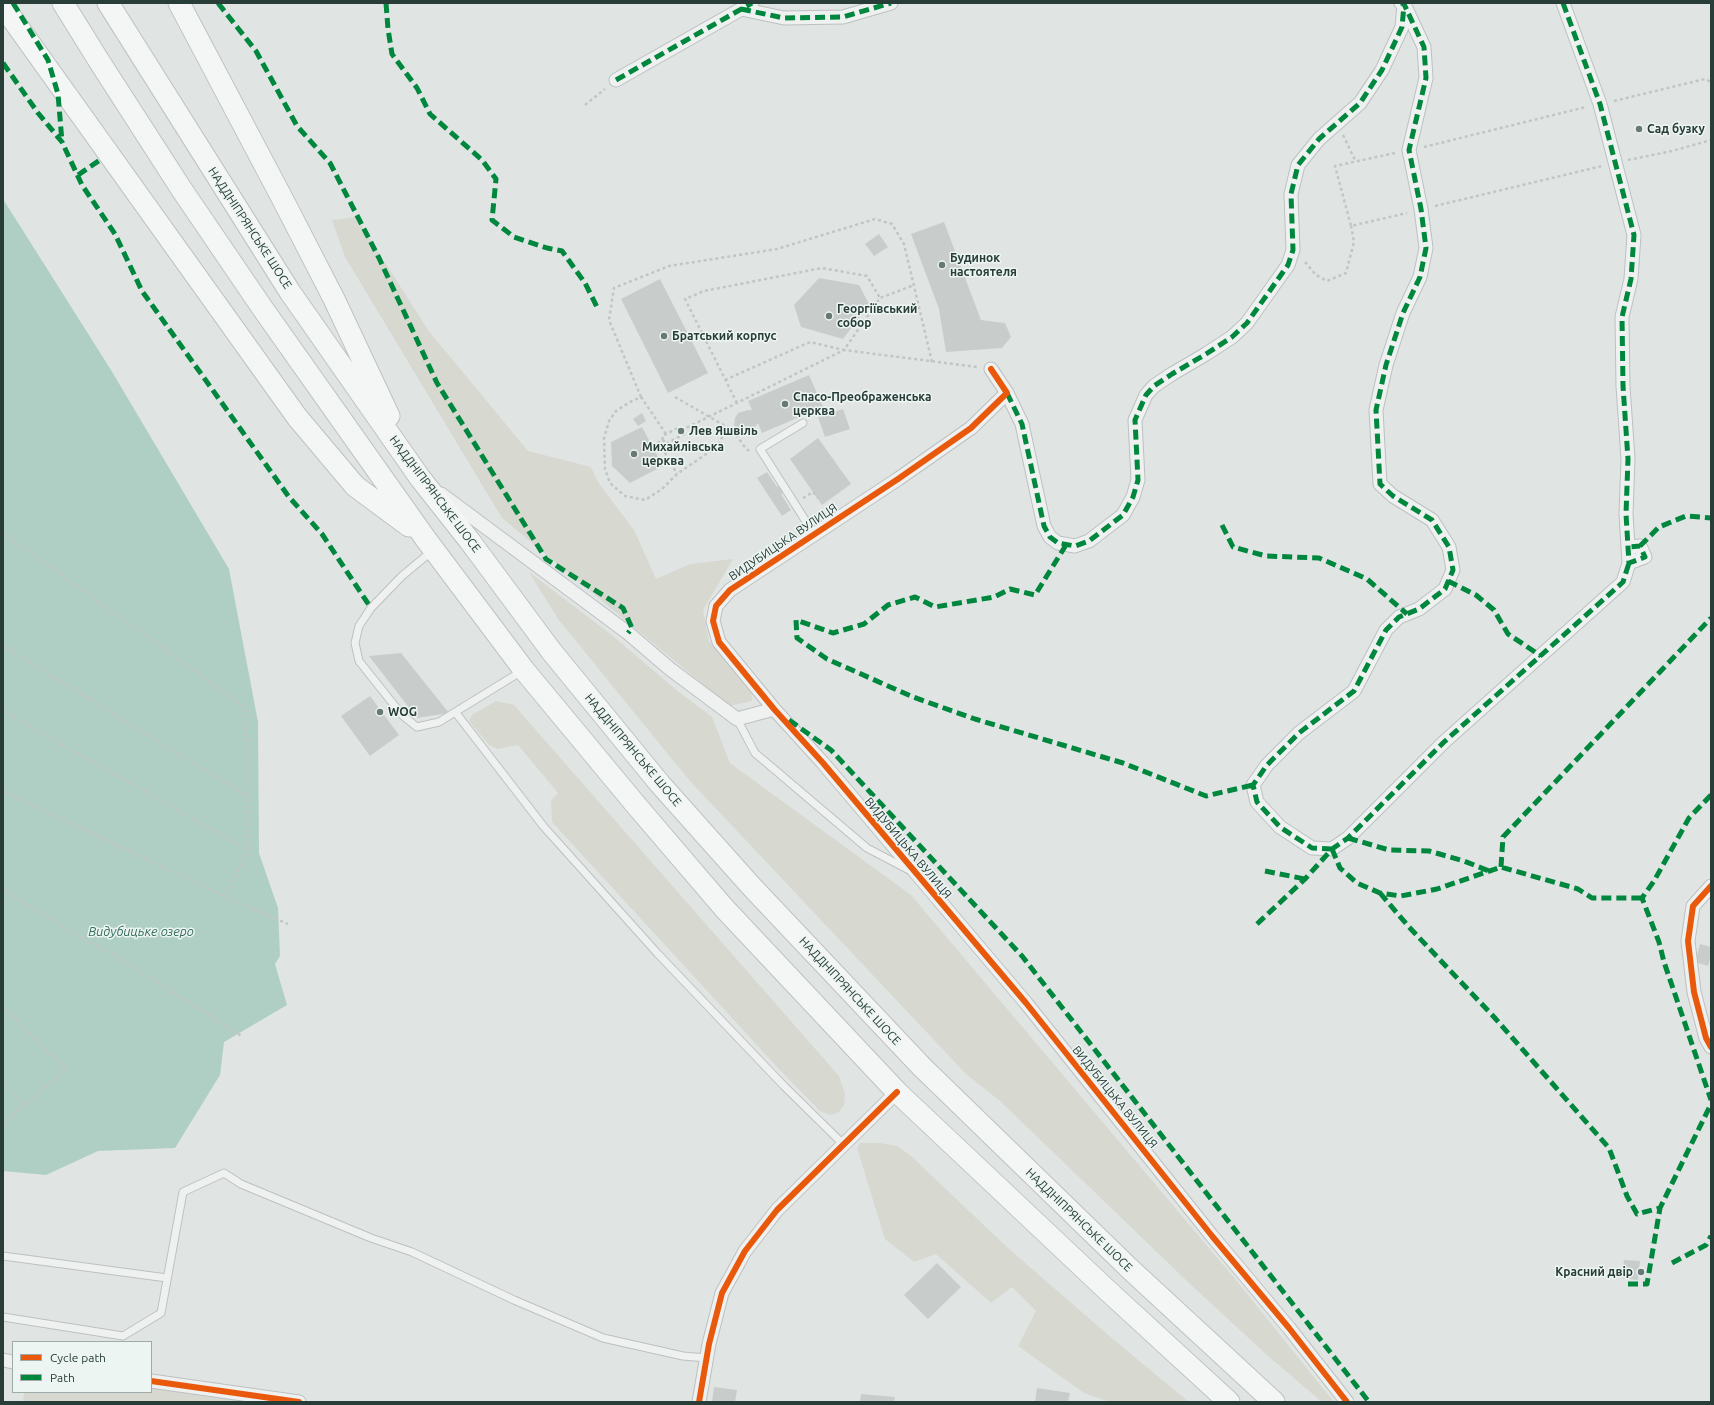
<!DOCTYPE html>
<html>
<head>
<meta charset="utf-8">
<style>
  body { margin:0 }
  #map { position:relative; width:1714px; height:1405px; overflow:hidden; background:#e0e5e4; font-family:Ubuntu,sans-serif }
  canvas { display:block }
  .frame { position:absolute; inset:0; border:4px solid #283d38; pointer-events:none }
  .legend { position:absolute; left:12px; top:1341px; width:140px; height:52px; box-sizing:border-box; background:#edf5f3; border:1px solid #9eaba8; margin:0; padding:5px 7px; list-style:none; font-size:12px; color:#283d38 }
  .legend li { display:flex; align-items:center; gap:8px; height:20px }
  .legend b { width:20px; border:1px solid #9eaba8 }
</style>
</head>
<body>
<div id="map">
<canvas width="1714" height="1405"></canvas>
<div class="frame"></div>
<ul class="legend">
<li><b style="height:5px;background:#e8590c"></b>Cycle path</li>
<li><b style="height:5px;background:#00873e"></b>Path</li>
</ul>
</div>
<script>
const c = document.querySelector('canvas').getContext('2d');
c.lineJoin = 'round';
function paint(path, color) {
  c.fillStyle = color;
  c.fill(path, 'evenodd');
}
function shape(rows) {
  const path = new Path2D();
  for (const r of rows) {
    path.moveTo(r[0], r[1]);
    for (let i = 2; i < r.length; i += 2) path.lineTo(r[i], r[i + 1]);
  }
  return path;
}
function stroke(path, color, width, dash) {
  c.strokeStyle = color;
  c.lineWidth = width;
  c.lineCap = dash ? 'butt' : 'round';
  c.setLineDash(dash || []);
  c.stroke(path);
}
function drawText(font, color, halo, rows, align = 'center') {
  c.font = font + ' Ubuntu,sans-serif';
  c.lineWidth = 3;
  c.setLineDash([]);
  c.textBaseline = 'middle';
  c.strokeStyle = halo;
  c.fillStyle = color;
  for (const [text, x, y, turn = 0] of rows) {
    c.save();
    c.translate(x, y);
    c.rotate((+turn || 0) * Math.PI / 180);
    c.textAlign = isNaN(turn) ? turn : align;
    if (halo) c.strokeText(text, 0, 0);
    c.fillText(text, 0, 0);
    c.restore();
  }
}
paint(shape([
  [356,217,428,330,528,451,591,467,598,482,634,530,656,579,690,564,733,559,703,610,709,641,751,689,752,701,729,706,502,518,345,257,332,220],
  [529,572,613,636,674,688,712,717,730,763,911,895,1236,1280,1334,1402,1322,1402,1268,1356,1189,1283,1000,1101,966,1074,689,780,558,619],
  [496,701,514,705,839,1076,845,1094,844,1105,839,1112,830,1115,820,1111,778,1068,552,822,551,800,558,793,518,745,497,749,489,745,469,721,472,715],
  [860,1143,880,1143,897,1146,911,1156,1008,1248,1114,1340,1189,1402,1110,1402,1084,1393,1018,1346,1036,1311,1012,1287,991,1303,936,1254,914,1262,885,1239,857,1148],
  [151,1381,299,1402,23,1402,24,1392,151,1392]
]), '#d7d8d0');
paint(shape([
  [3,199,111,370,229,569,258,722,259,853,278,908,280,956,275,964,287,1005,224,1042,220,1075,175,1148,98,1151,46,1175,3,1171]
]), '#b0cfc4');
paint(shape([
  [944,222,981,320,1005,323,1011,337,1002,348,946,352,939,309,911,234],
  [879,234,888,247,874,256,865,244],
  [819,278,859,285,869,304,843,339,801,327,794,305],
  [660,279,708,373,668,393,621,299],
  [809,375,823,407,762,433,758,423,755,427,746,433,739,431,734,425,735,418,738,413,748,410,752,410,748,401],
  [843,409,850,429,825,437,818,417],
  [642,413,646,421,638,426,633,419],
  [642,427,663,466,630,483,612,466,611,442],
  [818,438,851,484,822,505,790,459],
  [767,472,777,487,778,486,783,493,781,494,791,510,782,516,757,478],
  [401,653,449,713,417,718,369,656],
  [370,696,399,735,370,756,341,716],
  [1700,944,1711,947,1711,956,1708,966,1695,962],
  [1624,1260,1640,1261,1638,1280,1622,1278],
  [937,1263,961,1287,928,1319,904,1295],
  [714,1387,737,1390,735,1402,712,1402],
  [1037,1388,1070,1393,1068,1402,1035,1402],
  [861,1394,895,1397,894,1402,860,1402]
]), '#c8cdcc');
const lane = shape([
  [803,423,760,449,814,534],
  [432,551,402,576,371,608,359,626,355,643,359,661,402,715,417,727,439,722,522,671],
  [456,713,544,827,658,954,784,1086,843,1144],
  [737,719,755,753,867,848,909,870],
  [3,1256,167,1278],
  [3,1317,123,1336,161,1313,183,1192,224,1173,241,1184,371,1238,412,1252,514,1300,603,1338,683,1356,707,1358]
]);
const street = shape([
  [1401,3,1404,4,1424,47,1426,78,1409,150,1421,209,1426,248,1420,277,1403,313,1386,365,1376,410,1380,484,1393,496,1432,520,1449,547,1453,570,1445,589,1419,609,1399,617,1386,630,1354,691,1299,733,1267,765,1253,785,1257,802,1280,827,1312,848,1332,849,1348,838,1444,742,1623,582,1629,563],
  [1563,3,1600,104,1634,235,1631,279,1622,317,1623,386,1628,459,1626,514,1628,547,1629,563,1645,557,1640,546,1628,547],
  [741,9,784,18,843,17,891,3],
  [616,80,752,3],
  [991,369,1007,393,971,428,898,479,730,590,716,606,713,621,719,642,774,709,823,763,1026,1003,1212,1236,1289,1328,1347,1402],
  [1007,393,1022,424,1044,526,1050,537,1058,543,1075,546,1089,541,1123,515,1133,497,1138,480,1135,420,1146,395,1154,386,1172,374,1206,354,1232,337,1247,323,1288,265,1293,250,1291,194,1298,165,1319,139,1360,103,1382,70,1402,27,1404,5],
  [441,494,628,633,670,669,737,719,774,709],
  [1711,886,1693,906,1688,941,1694,992,1706,1038,1711,1047],
  [3,1360,13,1362],
  [151,1381,299,1402],
  [699,1402,709,1344,722,1293,745,1251,777,1210,897,1092]
]);
const primary = shape([
  [63,3,99,61,182,190,263,309,425,538,524,670,636,805,724,908,897,1092,1107,1290,1229,1402],
  [108,3,290,292,420,478,469,540,552,652,660,784,751,886,922,1067,1130,1269,1274,1402],
  [179,3,282,198,334,299,389,416],
  [3,6,297,417,355,486,409,526]
]);
stroke(lane, '#bcc1c0', 9);
stroke(street, '#bcc1c0', 15);
stroke(primary, '#bcc3c1', 23);
stroke(shape([
  [1614,101,1705,79,1711,82],
  [585,105,605,89],
  [1343,135,1356,162],
  [1424,147,1586,107],
  [1395,153,1335,166,1351,226,1407,213],
  [1628,160,1672,151,1711,140],
  [1435,206,1602,166],
  [1305,262,1316,275,1327,281,1346,273,1354,242,1351,226],
  [725,380,810,342,844,350,880,298,914,285],
  [641,397,609,320,614,288,669,266,777,249,875,219,892,224,904,244,932,362],
  [675,397,727,427,737,436,744,446,749,451],
  [737,403,685,299,704,291,822,268,867,276,880,298],
  [666,434,641,397,630,402,616,411,609,421,604,438,605,469,610,483,625,496,645,500,662,489,677,474,718,446,727,427],
  [663,440,662,437,666,434,680,427,682,430],
  [659,442,677,474],
  [652,446,663,440,666,444,684,434,682,430,844,350,977,367],
  [803,498,813,492,818,498],
  [3,533,245,707,248,850,226,897],
  [3,646,247,796],
  [3,711,248,850],
  [3,791,226,897,288,924],
  [3,889,71,932,116,956,243,1037],
  [3,1007,66,1069,3,1124],
  [3,1083,24,1105]
]), '#c0c6c5', 2.5, [3, 3]);
stroke(lane, '#eff1f1', 7);
stroke(street, '#eff1f1', 13);
stroke(primary, '#f4f5f5', 21);
stroke(shape([
  [13,3,48,60,58,94,62,142],
  [218,3,256,51,297,126,330,163,379,258,437,383,546,559,623,608,632,628,628,633],
  [386,3,388,29,392,54,417,88,430,114,482,160,496,179,492,220,514,237,547,248,562,251,585,283,597,307],
  [1563,3,1600,104,1634,235,1631,279,1622,317,1623,386,1628,459,1626,514,1628,547,1629,563,1645,557,1640,546,1628,547],
  [741,9,784,18,843,17,891,3],
  [3,63,38,113,62,142,82,185,115,234,142,291,289,497,322,534,371,608],
  [616,80,752,3],
  [78,175,100,160],
  [1007,393,1022,424,1044,526,1050,537,1058,543,1075,546,1089,541,1123,515,1133,497,1138,480,1135,420,1146,395,1154,386,1172,374,1206,354,1232,337,1247,323,1288,265,1293,250,1291,194,1298,165,1319,139,1360,103,1382,70,1402,27,1404,5],
  [1222,525,1233,547,1266,556,1319,558,1367,579,1407,614],
  [1066,545,1035,595,1010,589,994,597,935,607,915,597,888,605,864,624,833,633,796,620,797,638,827,659,913,697,975,719,1123,763,1206,796,1253,785],
  [1640,546,1659,527,1686,516,1711,518],
  [1448,581,1476,595,1494,610,1508,634,1541,656],
  [789,720,831,750,1022,956,1369,1402],
  [1711,795,1689,818,1654,881,1642,898,1659,942,1664,962,1711,1100],
  [1348,838,1389,850,1429,851,1464,861,1489,871],
  [1332,849,1312,848,1280,827,1257,802,1253,785,1267,765,1299,733,1354,691,1386,630,1399,617,1419,609,1445,589,1453,570,1449,547,1432,520,1393,496,1380,484,1376,410,1386,365,1403,313,1420,277,1426,248,1421,209,1409,150,1426,78,1424,47,1404,4,1401,3],
  [1332,849,1340,868,1357,883,1380,893,1401,896,1437,889,1501,867,1578,889,1592,898,1642,898],
  [1501,867,1503,837,1711,618],
  [1265,871,1305,879],
  [1380,893,1409,927,1494,1017,1609,1148,1627,1196,1637,1214,1660,1208,1711,1104],
  [1257,924,1305,879,1332,849,1348,838,1444,742,1623,582,1629,563],
  [1672,1263,1706,1245,1711,1236],
  [1628,1284,1647,1284,1660,1208]
]), '#00873e', 5, [10, 5]);
stroke(shape([
  [991,369,1007,393,971,428,898,479,730,590,716,606,713,621,719,642,774,709,823,763,1026,1003,1212,1236,1289,1328,1347,1402],
  [1711,886,1693,906,1688,941,1694,992,1706,1038,1711,1047],
  [151,1381,299,1402],
  [699,1402,709,1344,722,1293,745,1251,777,1210,897,1092]
]), '#e8590c', 6);
for (const [x, y, r, color] of [
  [1639,129,4,"#687874"],
  [942,265,4,"#687874"],
  [829,316,4,"#687874"],
  [664,336,4,"#687874"],
  [785,404,4,"#687874"],
  [681,431,4,"#687874"],
  [634,454,4,"#687874"],
  [380,712,4,"#687874"],
  [1641,1272,4,"#687874"]
]) {
  const dot = new Path2D();
  dot.arc(x, y, r, 0, 2 * Math.PI);
  c.fillStyle = color;
  c.fill(dot);
  stroke(dot, '#edf5f3', 1.5);
}
drawText('bold 12px', '#283d38', '#edf5f3', [
  ["Сад бузку",1647,129],
  ["Будинок",950,258],
  ["настоятеля",950,272],
  ["Георгіївський",837,309],
  ["собор",837,323],
  ["Братський корпус",672,336],
  ["Спасо-Преображенська",793,397],
  ["церква",793,411],
  ["Лев Яшвіль",689,431],
  ["Михайлівська",642,447],
  ["церква",642,461],
  ["WOG",388,712],
  ["Красний двір",1633,1272,"right"]
], 'left');
drawText('12px', '#283d38', '#edf5f3', [
  ["НАДДНІПРЯНСЬКЕ ШОСЕ",250,228,57],
  ["НАДДНІПРЯНСЬКЕ ШОСЕ",435,494,53],
  ["ВИДУБИЦЬКА ВУЛИЦЯ",783,542,-34],
  ["НАДДНІПРЯНСЬКЕ ШОСЕ",633,750,50],
  ["ВИДУБИЦЬКА ВУЛИЦЯ",908,848,50],
  ["НАДДНІПРЯНСЬКЕ ШОСЕ",850,991,47],
  ["ВИДУБИЦЬКА ВУЛИЦЯ",1115,1097,51],
  ["НАДДНІПРЯНСЬКЕ ШОСЕ",1079,1220,44]
]);
drawText('italic 13px', '#356e5d', '#edf5f3', [
  ["Видубицьке озеро",141,932]
]);
</script>
</body>
</html>
